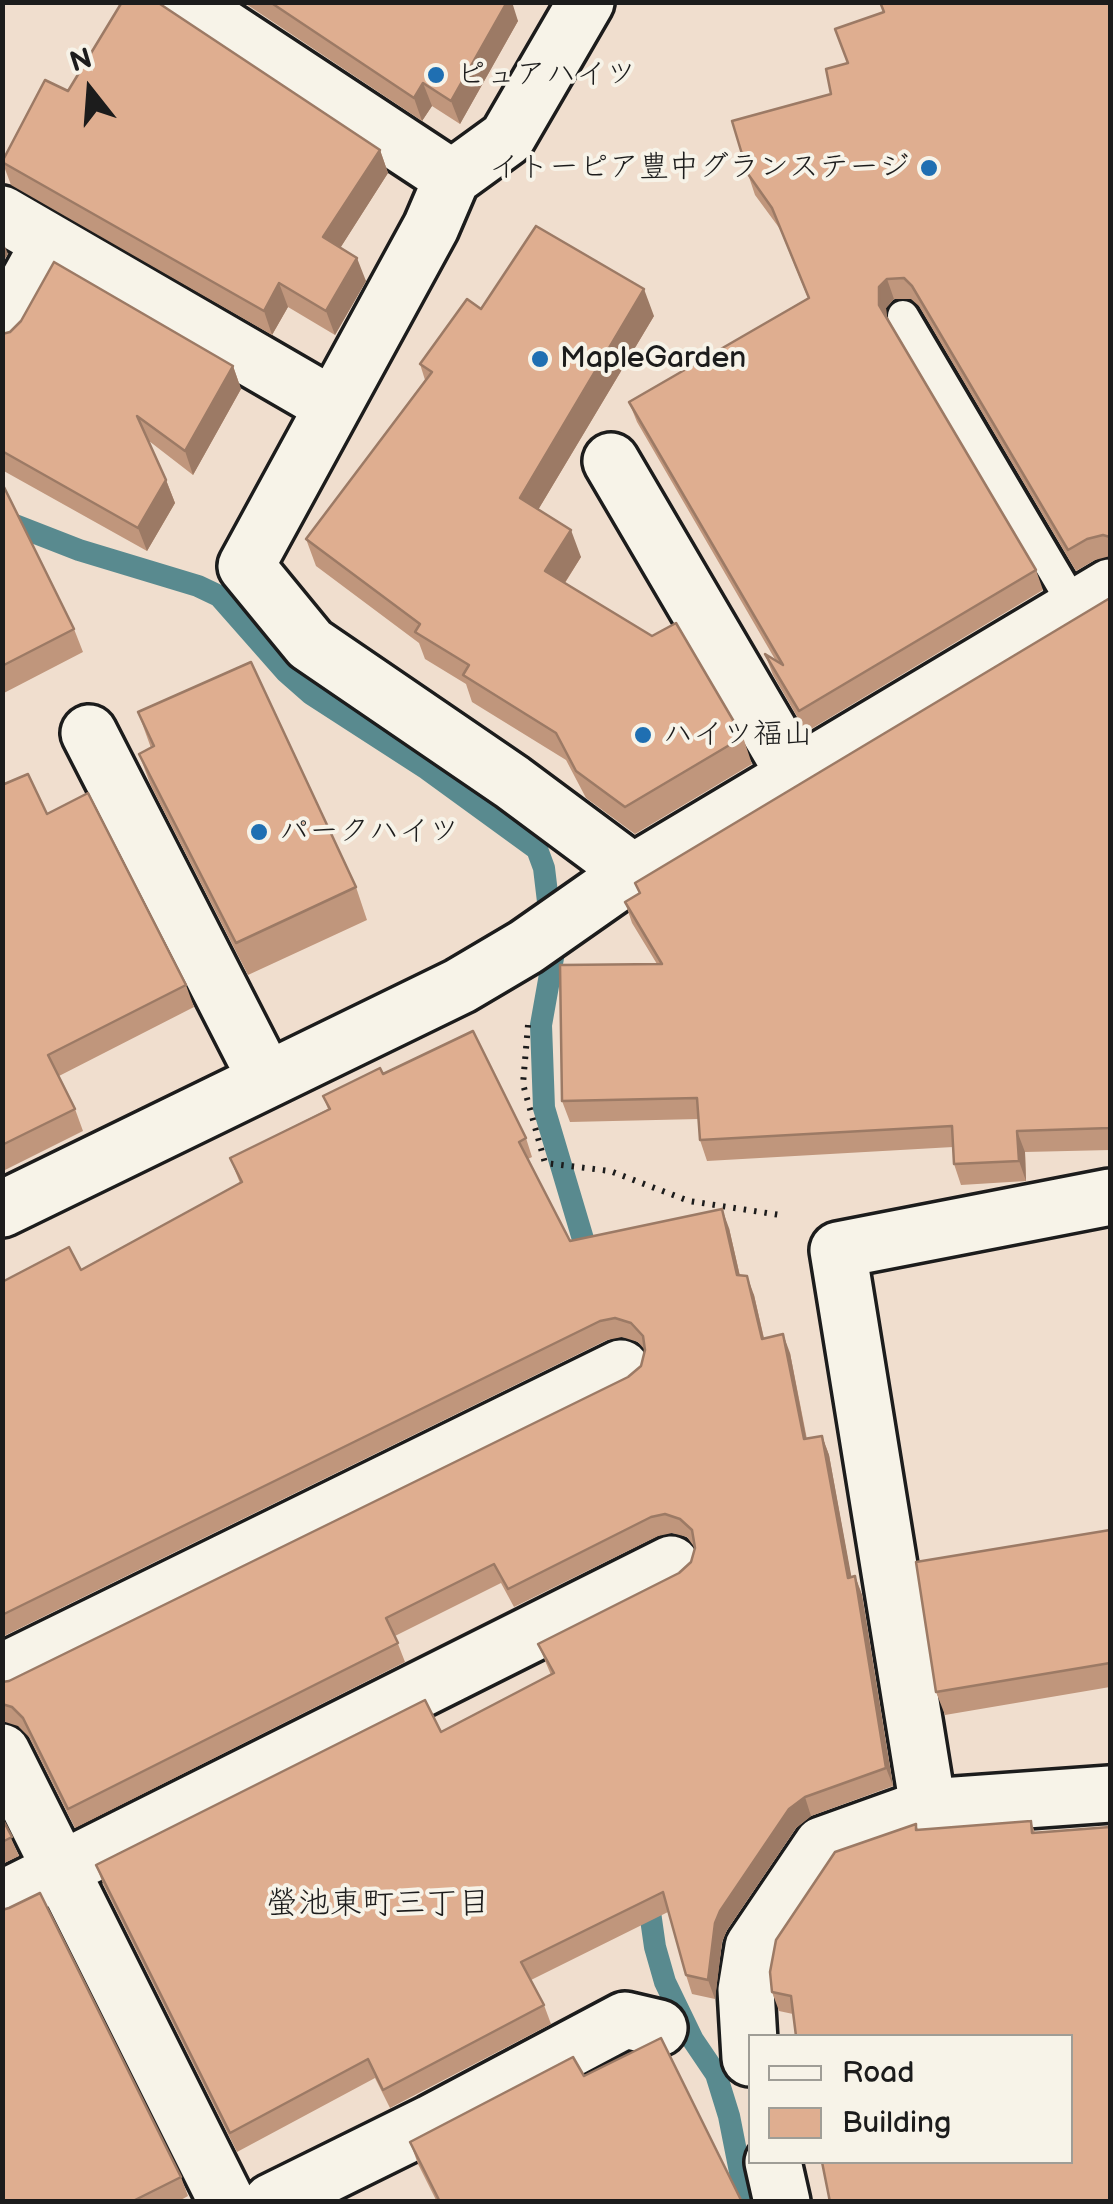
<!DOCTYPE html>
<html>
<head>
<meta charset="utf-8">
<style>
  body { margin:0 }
  #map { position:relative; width:1113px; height:2204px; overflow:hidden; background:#f0dece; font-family:"Balsamiq Sans",sans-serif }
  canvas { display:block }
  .frame { position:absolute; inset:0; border:5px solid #1c1c1c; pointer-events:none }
  .legend { position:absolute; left:748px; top:2034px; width:325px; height:130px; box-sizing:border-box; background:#f7f3e8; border:2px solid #9f9d96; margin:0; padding:12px 18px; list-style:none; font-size:30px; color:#1c1c1c }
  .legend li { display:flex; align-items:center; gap:20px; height:50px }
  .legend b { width:50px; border:2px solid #9f9d96 }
  .north { position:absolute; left:40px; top:40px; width:100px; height:100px; -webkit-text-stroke:8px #f7f3e8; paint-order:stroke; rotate:343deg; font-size:28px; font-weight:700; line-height:40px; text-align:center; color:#1c1c1c }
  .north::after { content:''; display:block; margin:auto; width:35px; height:45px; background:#1c1c1c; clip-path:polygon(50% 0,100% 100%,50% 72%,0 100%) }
</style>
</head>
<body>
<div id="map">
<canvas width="1113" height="2204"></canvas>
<div class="frame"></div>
<ul class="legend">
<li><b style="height:12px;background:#f7f3e8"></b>Road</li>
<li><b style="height:28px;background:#dfae90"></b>Building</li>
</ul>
<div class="north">N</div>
</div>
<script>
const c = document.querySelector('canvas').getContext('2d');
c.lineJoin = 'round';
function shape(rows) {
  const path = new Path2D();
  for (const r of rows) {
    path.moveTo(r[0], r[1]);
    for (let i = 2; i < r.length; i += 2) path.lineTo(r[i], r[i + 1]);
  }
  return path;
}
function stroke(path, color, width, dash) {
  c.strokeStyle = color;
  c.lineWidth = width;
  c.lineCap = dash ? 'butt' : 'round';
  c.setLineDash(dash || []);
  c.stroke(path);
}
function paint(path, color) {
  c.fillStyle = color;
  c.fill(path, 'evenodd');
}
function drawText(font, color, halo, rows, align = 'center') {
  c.font = font + ' "Balsamiq Sans","Klee One",sans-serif';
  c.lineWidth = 8;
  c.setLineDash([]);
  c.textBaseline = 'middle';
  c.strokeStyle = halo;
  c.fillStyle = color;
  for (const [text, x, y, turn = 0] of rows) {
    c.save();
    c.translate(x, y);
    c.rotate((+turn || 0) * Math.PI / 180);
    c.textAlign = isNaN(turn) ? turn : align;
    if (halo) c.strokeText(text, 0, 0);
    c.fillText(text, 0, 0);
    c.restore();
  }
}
stroke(shape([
  [2,520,79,550,198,586,219,596,286,672,311,694,427,769,537,849,544,868,554,952,541,1025,544,1108,591,1266],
  [647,1891,655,1947,665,1982,693,2040,716,2074,729,2116,746,2202]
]), '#598a8f', 22);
const lane = shape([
  [903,316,1075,607]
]);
const street = shape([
  [185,2,452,178],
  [586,2,507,138,452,178,431,227,246,566,310,644,512,782,633,872],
  [2,214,333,406],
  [2,329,50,242],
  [611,461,795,775],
  [89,733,266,1079],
  [2,1209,460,986,526,947,633,872,1110,587],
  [2,1672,621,1368],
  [2,1752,227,2202],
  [928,1807,838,1250,1110,1197],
  [2,1899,671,1564],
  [750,2058,746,1990,753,1947,822,1845,928,1807,1110,1794],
  [773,2162,782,2202],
  [271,2202,431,2123,625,2020,659,2028]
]);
stroke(lane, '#1c1c1c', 38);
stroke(street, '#1c1c1c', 62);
stroke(shape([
  [528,1025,523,1084,545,1163,610,1171,689,1201,780,1215]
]), '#1c1c1c', 6, [2.5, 8]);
stroke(lane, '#f7f3e8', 30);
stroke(street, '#f7f3e8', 55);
paint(shape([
  [243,2,507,2,518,21,460,124,432,106,422,121],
  [1110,2,1110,556,1095,560,1076,571,919,306,911,299,894,299,886,308,887,317,1036,570,1043,590,806,732,773,675,765,654,776,661,637,422,629,402,808,298,780,229,755,195,748,174,831,94,848,63,884,12],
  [380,150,388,173,340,248,366,281,335,335,288,307,272,335,11,185,2,161],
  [481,309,654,316,538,510,581,557,565,583,743,737,752,764,635,834,586,798,566,760,472,702,466,684,425,659,419,643,316,566,306,539,425,380,420,364],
  [2,334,233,366,241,389,193,475,149,441,166,480,175,503,147,551,2,470],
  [2,483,74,629,83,652,2,694],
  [1110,598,1110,1150,1025,1152,1026,1181,961,1185,954,1164,953,1147,707,1161,700,1140,699,1119,570,1122,562,1101,657,964,632,923,625,902,639,893,635,883],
  [138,712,356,887,367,920,248,975,151,786,139,754,151,748],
  [2,785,47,814,186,985,194,1007,59,1076,75,1109,83,1131,3,1171],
  [383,1074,526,1138,532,1157,528,1159,570,1241,729,1228,740,1276,754,1295,764,1338,790,1353,807,1439,822,1436,829,1455,851,1577,855,1576,862,1595,893,1786,811,1816,796,1828,727,1930,722,1942,715,1999,692,1994,686,1975,668,1912,531,1980,544,2005,551,2024,390,2108,375,2078,237,2152,103,1884,96,1865,441,1732,551,1675,538,1644,679,1573,691,1562,695,1548,687,1537,672,1533,658,1536,514,1607,501,1583,395,1636,405,1662,75,1828,29,1737,18,1726,2,1721,2,1682,9,1681,628,1377,641,1366,645,1350,638,1342,622,1337,607,1340,2,1637,2,1282,81,1270,240,1183,230,1158,328,1109,323,1096],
  [1110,1530,1110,1687,945,1715,936,1692],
  [2,1818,19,1856,2,1864],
  [1031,1821,1035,1833,793,2014,779,2011,772,1992,916,1824,918,1830],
  [584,2076,742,2202,437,2202,418,2164,410,2142],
  [181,2177,188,2196,177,2202,2,2202]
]), '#c0967c');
paint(shape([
  [507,2,512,2,518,21,460,124,451,101],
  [423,83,432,106,422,121,414,98],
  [380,150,388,173,332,261,323,237],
  [2,239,8,254,2,263],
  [357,258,366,281,335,335,326,311],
  [887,279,894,299,886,308,887,326,879,305,879,287],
  [279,283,288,307,272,335,264,311],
  [644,289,654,316,529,525,520,498],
  [233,366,241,389,193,475,185,451],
  [166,480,175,503,147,551,138,528],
  [571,530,581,557,555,598,545,571],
  [1017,1131,1025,1152,1026,1181,1019,1161],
  [722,1209,729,1228,744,1294,737,1275],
  [747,1276,754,1295,768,1357,762,1339],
  [783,1334,790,1353,810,1458,804,1439],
  [822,1436,829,1455,855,1596,848,1578],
  [855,1576,862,1595,893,1786,886,1768],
  [805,1797,811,1816,796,1828,727,1930,722,1942,715,1999,708,1980,715,1923,720,1911,789,1809]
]), '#9c7a65');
const building = shape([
  [122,2,157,2,380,150,323,237,357,258,326,311,279,283,264,311,2,162,45,80,68,91,122,2],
  [270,2,507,2,451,101,423,83,414,98,270,2],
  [880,2,1110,2,1110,537,1103,535,1087,539,1068,550,912,286,904,278,887,279,879,287,879,305,1036,570,799,711,765,654,783,665,629,402,809,298,772,208,748,174,732,121,831,94,826,69,848,63,835,29,884,12,880,2],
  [536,226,644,289,520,498,571,530,545,571,652,636,676,623,743,737,625,807,576,771,556,733,463,675,469,665,415,632,420,624,306,539,432,372,420,364,467,299,481,309,536,226],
  [54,262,233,366,185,451,137,416,166,480,138,528,2,451,2,334,10,332,21,321,54,262],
  [2,483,74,629,2,666,2,483],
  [1110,598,1110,1128,1017,1131,1019,1161,954,1164,952,1126,700,1140,697,1098,562,1101,560,965,662,964,625,902,640,893,635,883,1110,598],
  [251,662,356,887,236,943,139,754,154,746,138,712,251,662],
  [28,774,47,814,88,793,186,985,48,1055,75,1109,2,1145,2,785,28,774],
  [473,1031,526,1138,519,1142,570,1241,722,1209,737,1275,747,1276,762,1339,783,1334,804,1439,822,1436,848,1578,855,1576,886,1768,805,1797,789,1809,720,1911,715,1923,708,1980,686,1975,663,1892,521,1962,544,2005,383,2090,368,2059,230,2133,96,1865,425,1700,441,1732,554,1673,538,1644,679,1573,691,1562,695,1548,692,1530,680,1519,665,1514,651,1517,508,1589,494,1564,386,1618,398,1643,68,1809,23,1718,12,1707,2,1704,2,1682,9,1681,628,1377,641,1366,645,1350,643,1336,631,1323,615,1318,600,1321,2,1615,2,1282,69,1247,81,1270,242,1182,230,1158,330,1109,323,1096,380,1068,383,1074,473,1031],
  [1110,1530,1110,1663,936,1692,916,1562,1110,1530],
  [2,1818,12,1837,2,1842,2,1818],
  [1031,1821,1032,1833,1110,1827,1110,2202,830,2202,822,2162,1070,2162,1070,2036,796,2036,791,1996,772,1992,770,1972,776,1940,835,1852,916,1824,916,1830,1031,1821],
  [40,1893,181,2177,131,2202,2,2202,2,1910,9,1908,40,1893],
  [661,2038,742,2202,440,2202,410,2142,573,2057,584,2076,661,2038]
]);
paint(building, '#dfae90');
stroke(building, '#9c7a65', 2.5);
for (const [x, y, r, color] of [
  [436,75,10,"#1f6fb2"],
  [929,168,10,"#1f6fb2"],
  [540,359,10,"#1f6fb2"],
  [643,735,10,"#1f6fb2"],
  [259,832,10,"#1f6fb2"]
]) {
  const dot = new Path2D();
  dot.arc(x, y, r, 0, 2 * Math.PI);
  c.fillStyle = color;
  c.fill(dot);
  stroke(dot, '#f7f3e8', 4);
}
drawText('30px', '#1c1c1c', '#f7f3e8', [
  ["ピュアハイツ",456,75],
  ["イトーピア豊中グランステージ",909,168,"right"],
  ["MapleGarden",560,359],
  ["ハイツ福山",663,735],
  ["パークハイツ",279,832]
], 'left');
drawText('32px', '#1c1c1c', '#f7f3e8', [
  ["螢池東町三丁目",378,1905]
]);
</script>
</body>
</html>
